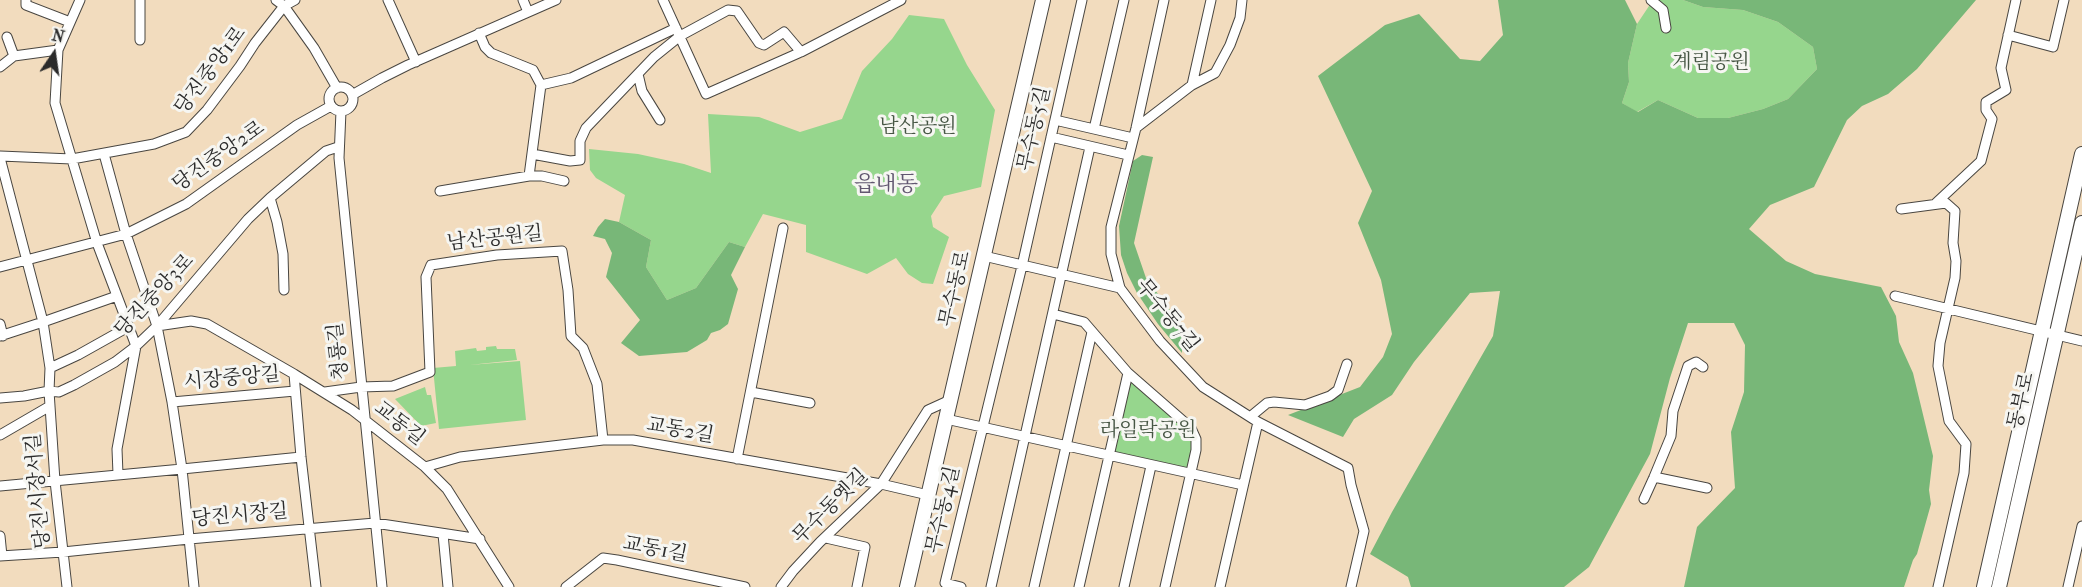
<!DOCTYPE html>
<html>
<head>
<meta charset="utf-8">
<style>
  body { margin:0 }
  #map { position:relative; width:2082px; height:587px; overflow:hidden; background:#f2dcbe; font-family:"IM FELL French Canon",serif }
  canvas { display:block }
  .north { position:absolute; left:24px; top:24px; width:60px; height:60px; -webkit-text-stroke:4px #f6f6f2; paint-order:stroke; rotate:13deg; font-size:16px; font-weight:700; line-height:24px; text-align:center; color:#2b2b2b }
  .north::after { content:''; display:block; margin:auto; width:21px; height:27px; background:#2b2b2b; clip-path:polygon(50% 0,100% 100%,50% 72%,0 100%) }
</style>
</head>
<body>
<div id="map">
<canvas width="2082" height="587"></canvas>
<div class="north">N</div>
</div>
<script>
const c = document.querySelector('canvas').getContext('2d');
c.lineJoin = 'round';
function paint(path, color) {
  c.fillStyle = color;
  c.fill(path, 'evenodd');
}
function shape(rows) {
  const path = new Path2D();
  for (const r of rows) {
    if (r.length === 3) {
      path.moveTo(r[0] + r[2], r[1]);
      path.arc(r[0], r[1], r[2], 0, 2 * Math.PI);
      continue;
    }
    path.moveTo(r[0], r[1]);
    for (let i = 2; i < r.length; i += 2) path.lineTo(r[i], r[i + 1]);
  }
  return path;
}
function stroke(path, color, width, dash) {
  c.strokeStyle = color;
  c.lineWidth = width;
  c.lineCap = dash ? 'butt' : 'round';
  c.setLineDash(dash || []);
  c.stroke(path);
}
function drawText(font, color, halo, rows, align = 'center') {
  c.font = font + ' "IM FELL French Canon","Noto Serif KR",serif';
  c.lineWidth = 6;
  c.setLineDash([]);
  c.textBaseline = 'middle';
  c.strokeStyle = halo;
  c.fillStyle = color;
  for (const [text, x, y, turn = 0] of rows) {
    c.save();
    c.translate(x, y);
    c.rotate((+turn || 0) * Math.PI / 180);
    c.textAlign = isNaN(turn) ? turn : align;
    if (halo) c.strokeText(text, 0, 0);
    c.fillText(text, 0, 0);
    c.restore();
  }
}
paint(shape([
  [1653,0,1683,0,1703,7,1743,10,1778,22,1813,47,1817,69,1788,99,1763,109,1728,118,1698,118,1658,100,1637,112,1622,103,1629,82,1628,63,1637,24],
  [909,15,944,19,967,65,995,110,981,187,944,196,931,216,933,227,949,237,933,284,922,283,908,274,896,258,867,274,806,252,806,225,763,214,745,247,729,242,696,288,667,300,646,267,651,240,619,222,625,195,596,178,590,170,589,149,638,154,684,164,711,173,708,114,759,117,800,132,842,119,862,71,892,39],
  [496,346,497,349,515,349,517,360,469,365,520,361,526,420,439,429,433,368,456,366,455,351,476,348,477,351,486,350,486,347],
  [1130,379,1191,429,1194,439,1189,467,1185,469,1117,454,1115,450],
  [425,387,427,395,431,395,436,423,421,426,395,399]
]), '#96d68d');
paint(shape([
  [1498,0,1625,0,1637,24,1628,63,1629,82,1622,103,1638,112,1658,100,1698,118,1728,118,1763,109,1788,99,1817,69,1813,47,1778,22,1743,10,1703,7,1683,0,1976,0,1917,69,1888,94,1862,106,1847,120,1814,187,1770,205,1749,229,1786,261,1815,274,1881,287,1896,316,1899,342,1913,373,1933,456,1929,490,1931,504,1917,554,1913,560,1904,587,1684,587,1697,527,1735,488,1731,432,1744,392,1745,345,1734,323,1688,323,1670,378,1650,454,1589,567,1564,587,1411,587,1408,577,1370,554,1392,512,1493,336,1500,291,1470,293,1414,362,1392,395,1354,419,1343,437,1288,415,1360,387,1383,357,1392,334,1381,280,1358,223,1372,191,1318,76,1385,25,1419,14,1460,59,1480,61,1503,35],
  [1142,155,1153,157,1134,243,1146,278,1182,326,1182,353,1158,324,1137,293,1127,273,1121,255,1119,226,1133,161],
  [605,219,619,222,651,240,646,267,667,300,696,288,729,242,745,247,731,275,738,289,728,324,720,330,711,333,707,340,687,352,639,356,621,343,640,320,606,277,612,253,605,239,593,236,598,227]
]), '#78b778');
const street = shape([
  [26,0,26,5,70,22],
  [80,0,58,50,55,103,97,243,136,346],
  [276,0,284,6,314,48,337,88],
  [388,0,416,62],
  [523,0,528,12],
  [663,0,706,94,801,52,901,0],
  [1164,0,1136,128,1111,227,1111,254,1120,288,1160,341,1203,387,1258,422,1348,468,1351,485,1364,531,1351,587],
  [1651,0,1663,10,1666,28],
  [2008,35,2053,47,2064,0],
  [7,37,14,56,58,50],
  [140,40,140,0],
  [0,67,14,56],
  [638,74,642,91,660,120],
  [541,85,571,78,676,28],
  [1192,85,1211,0],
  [341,99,12],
  [352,95,382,78,408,65,556,0],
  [341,111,339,158,382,587],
  [1055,120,1133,138],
  [1136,128,1192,85,1215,73,1230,45,1240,18,1242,0],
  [1094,129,1124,0],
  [1051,137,1128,155],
  [532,154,570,161,580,160,580,141,586,128,654,57,680,36,728,10,737,11,759,43,764,45,784,32,801,52],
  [0,156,72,159,154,144,186,132,207,110,240,66,255,43,284,6,295,0],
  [0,158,43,322,117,296],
  [529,176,542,176,564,181],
  [440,191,529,176,541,85,533,70,491,53,485,47,479,33],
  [270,198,277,222,283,254,284,290],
  [1936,203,1981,161,1992,119,1986,110,1986,102,2006,90,2001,68,2016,0],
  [1901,209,1946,203,1955,211,1953,243,1956,261,1955,278,1940,343,1938,366,1949,421,1966,444,1964,473,1938,587],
  [984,256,1120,288],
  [0,267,126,234,186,204,297,125,331,106],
  [1895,296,2082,341],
  [1053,314,1084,322,1128,373,1191,428,1196,439,1196,450,1165,587],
  [0,324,3,336],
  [157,326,191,321,207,324,294,374,352,410,425,467,447,489,509,587],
  [128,327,78,355,50,368,49,391,59,392,74,385,115,362,136,346,157,326,248,219,270,198,326,151,338,147],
  [0,336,43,322,50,368],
  [294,374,301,457,316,587],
  [325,392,361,387,393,386,430,372,426,277,431,265,497,255,562,251,568,290,571,336,583,348,597,384,603,440],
  [751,392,810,403],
  [0,398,24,396,49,391,55,481,67,587],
  [172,402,295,391],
  [1250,417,1267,403,1274,402,1305,405,1330,396,1338,390,1347,364],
  [946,419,1243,485],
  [0,435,50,406],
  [737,459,783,228],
  [425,467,460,457,603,440,633,440,881,484,928,495],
  [118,474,117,449,136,346],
  [1654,477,1671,436,1673,411,1688,366,1696,362,1703,367],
  [0,486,182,469,172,402,157,326,126,234,104,154],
  [1644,499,1654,477,1707,488],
  [443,534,448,587],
  [0,536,2,556],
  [826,538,865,547,857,587],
  [0,556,63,552,189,539,375,523,480,539],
  [194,587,182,469,301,457],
  [566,587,603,558,617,560,745,587],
  [781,587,793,571,820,542,881,484,928,410,950,400],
  [961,587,945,583,1022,266,1082,0],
  [991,587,1090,147],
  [1034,587,1092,332],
  [1079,587,1128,373],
  [1124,587,1151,466],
  [1220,587,1258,422],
  [2068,587,2082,526]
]);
const secondary = shape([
  [907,587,1043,0],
  [1984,587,2082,154],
  [1999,587,2082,223]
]);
stroke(street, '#494641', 11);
stroke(secondary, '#494641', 16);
stroke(street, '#fff', 9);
stroke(secondary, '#fff', 14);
drawText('20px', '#465644', '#f6f6f2', [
  ["계림공원",1711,63],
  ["남산공원",918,127],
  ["라일락공원",1148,431]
]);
drawText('20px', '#2b2b2b', '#f6f6f2', [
  ["당진중앙1로",211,71,-53],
  ["무수동5길",1035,129,-77],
  ["당진중앙2로",219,157,-35],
  ["남산공원길",495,239,-6],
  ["무수동로",956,289,-77],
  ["당진중앙3로",155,296,-47],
  ["무수동7길",1167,316,51],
  ["청룡길",339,351,-96],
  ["시장중앙길",232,379,-5],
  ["동부로",2022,401,-77],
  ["교동길",399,424,38],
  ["교동2길",680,431,10],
  ["당진시장서길",39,491,-95],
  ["무수동옛길",831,507,-45],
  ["무수동4길",944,510,-77],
  ["당진시장길",240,516,-5],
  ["교동1길",655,550,11]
]);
drawText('22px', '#615770', '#f6f6f2', [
  ["읍내동",886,186]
]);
</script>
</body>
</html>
